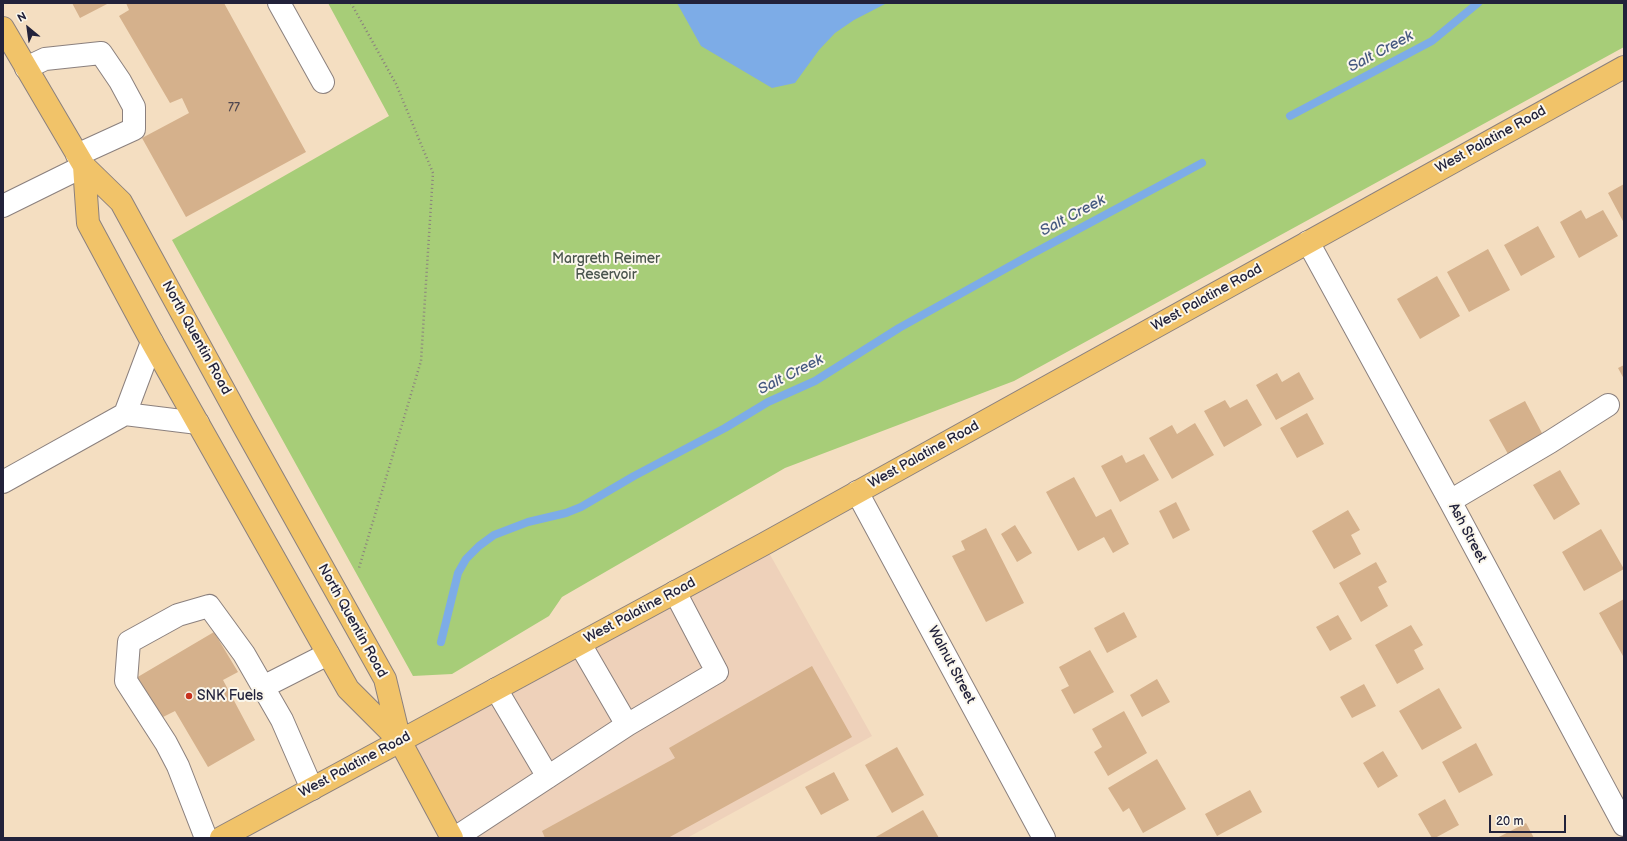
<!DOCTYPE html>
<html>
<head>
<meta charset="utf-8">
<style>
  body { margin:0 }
  #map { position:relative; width:1627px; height:841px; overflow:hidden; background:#f4dec1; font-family:"Balsamiq Sans",sans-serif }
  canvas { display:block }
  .frame { position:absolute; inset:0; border:4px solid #22223b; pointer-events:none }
  .north { position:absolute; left:8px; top:8px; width:40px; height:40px; -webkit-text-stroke:3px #fbf7ec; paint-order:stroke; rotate:331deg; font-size:11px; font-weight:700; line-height:16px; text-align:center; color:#22223b }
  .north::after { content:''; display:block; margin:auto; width:14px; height:18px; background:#22223b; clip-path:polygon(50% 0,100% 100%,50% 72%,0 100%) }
  .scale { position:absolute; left:1489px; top:815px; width:77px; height:18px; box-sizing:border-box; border:2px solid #22223b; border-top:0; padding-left:5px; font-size:12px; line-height:14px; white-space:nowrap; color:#22223b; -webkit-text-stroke:3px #fbf7ec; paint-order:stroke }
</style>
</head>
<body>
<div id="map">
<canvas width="1627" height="841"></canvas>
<div class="frame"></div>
<div class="north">N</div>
<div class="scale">20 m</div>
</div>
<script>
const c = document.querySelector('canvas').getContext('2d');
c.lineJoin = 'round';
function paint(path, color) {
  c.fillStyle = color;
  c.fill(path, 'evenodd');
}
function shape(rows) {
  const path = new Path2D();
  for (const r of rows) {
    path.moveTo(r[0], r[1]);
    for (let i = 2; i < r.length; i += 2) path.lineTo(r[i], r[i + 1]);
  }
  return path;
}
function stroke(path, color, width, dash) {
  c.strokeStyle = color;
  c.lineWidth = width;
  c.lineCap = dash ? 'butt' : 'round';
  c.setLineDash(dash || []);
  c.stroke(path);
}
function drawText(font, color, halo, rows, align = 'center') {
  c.font = font + ' "Balsamiq Sans",sans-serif';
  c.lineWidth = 4;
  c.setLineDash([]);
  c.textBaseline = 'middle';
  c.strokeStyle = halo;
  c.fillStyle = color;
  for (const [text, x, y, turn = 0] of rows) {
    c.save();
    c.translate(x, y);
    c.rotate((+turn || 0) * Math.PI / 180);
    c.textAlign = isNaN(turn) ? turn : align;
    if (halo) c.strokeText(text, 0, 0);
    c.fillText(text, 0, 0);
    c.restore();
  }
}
paint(shape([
  [764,544,872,736,687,838,452,838,400,741]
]), '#eed1ba');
paint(shape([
  [328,3,1624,3,1624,47,1014,381,785,468,562,597,549,616,452,674,413,676,172,240,389,116]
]), '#a7cd78');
paint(shape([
  [677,3,887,3,854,20,835,33,819,50,795,83,772,88,701,46]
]), '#7dace7');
stroke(shape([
  [1290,116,1432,41,1478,3],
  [441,642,458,573,466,559,479,546,494,535,528,522,566,513,581,507,634,476,725,428,768,402,815,381,899,328,1030,255,1202,163]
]), '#7dace7', 8);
paint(shape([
  [72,3,109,3,80,18],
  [126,3,224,3,306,152,186,217,142,138,189,113,182,98,170,103,119,16,129,10],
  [1624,184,1624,223,1608,193],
  [1581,210,1586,219,1603,210,1618,236,1579,258,1560,222],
  [1538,226,1555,257,1521,276,1504,245],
  [1488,249,1510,290,1469,312,1447,272],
  [1437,276,1460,316,1420,339,1397,299],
  [1624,365,1624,379,1618,368],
  [1299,372,1314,399,1276,420,1256,385,1277,373,1282,382],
  [1247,399,1262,425,1224,447,1204,411,1225,400,1230,408],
  [1525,401,1543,435,1508,454,1489,420],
  [1307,413,1324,444,1297,458,1280,428],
  [1195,423,1214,455,1172,479,1149,438,1172,425,1177,434],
  [1144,454,1159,480,1120,502,1101,466,1122,455,1126,463],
  [1560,470,1580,504,1554,520,1533,485],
  [1074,477,1096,517,1111,509,1129,544,1113,553,1104,537,1078,551,1046,492],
  [1176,502,1190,530,1173,539,1159,511],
  [1348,510,1360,530,1351,535,1361,554,1334,569,1312,531],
  [1015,525,1032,553,1017,562,1001,534],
  [986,528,1024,603,986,622,952,556,965,550,961,541],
  [1601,529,1624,569,1584,591,1562,552],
  [1376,562,1387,582,1378,587,1388,606,1361,622,1339,583],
  [1624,599,1624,655,1623,656,1599,613],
  [1124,612,1137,637,1107,653,1094,628],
  [1338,615,1352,639,1330,651,1316,627],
  [1411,625,1423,645,1414,650,1424,669,1397,684,1375,645],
  [214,632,238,672,223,680,255,740,208,767,175,711,161,718,136,678],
  [1090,650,1114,692,1074,714,1061,690,1069,686,1059,667],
  [812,666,852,737,668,838,545,838,542,831,675,758,669,748],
  [1157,679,1170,702,1142,717,1130,695],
  [1364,684,1376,706,1352,718,1340,697],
  [1439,688,1462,728,1422,750,1399,711],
  [1124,711,1147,753,1108,776,1094,752,1102,747,1092,729],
  [1476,743,1493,775,1459,793,1442,762],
  [897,747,924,795,892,813,865,765],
  [1383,751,1398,776,1378,788,1363,763],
  [1157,759,1186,809,1143,833,1129,808,1123,812,1108,788],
  [834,772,849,800,821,815,805,787],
  [1250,790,1262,812,1217,836,1205,814],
  [1445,799,1459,825,1435,838,1432,838,1418,814],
  [923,810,939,838,874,838],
  [1526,823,1534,838,1497,838]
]), '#d5b18c');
const minor = shape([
  [279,3,323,82],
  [26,68,45,59,101,53,120,81,134,107,134,129,77,155],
  [3,206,84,166],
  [1308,242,1450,501,1624,825],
  [125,414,152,342],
  [3,482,125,414,198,423],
  [857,492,1044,838],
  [1450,501,1550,442,1608,405],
  [263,687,328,654],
  [496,689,548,777],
  [627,725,717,672,675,592],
  [206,838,178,766,166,743,126,681,129,642,178,615,209,606,244,654,282,720,312,789],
  [455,838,627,725,580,644]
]);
const major = shape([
  [3,28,84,166,121,202,243,425,385,679,400,741,452,838],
  [84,166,88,223,152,342,348,689,400,741],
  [221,838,764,544,1624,67]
]);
stroke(minor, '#8b807e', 24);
stroke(major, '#8b807e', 24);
stroke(shape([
  [351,3,396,84,433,173,421,361,359,568]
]), '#8b807e', 2.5, [1, 3]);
stroke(minor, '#fff', 22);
stroke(major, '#f1c369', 22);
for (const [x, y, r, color] of [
  [189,696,4,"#c8321e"]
]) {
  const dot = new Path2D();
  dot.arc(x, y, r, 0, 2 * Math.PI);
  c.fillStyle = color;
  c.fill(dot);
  stroke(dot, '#fbf7ec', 1.5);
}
drawText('12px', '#4f464f', null, [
  ["77",234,108]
]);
drawText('14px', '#22223b', '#fbf7ec', [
  ["West Palatine Road",1491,140,-29],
  ["West Palatine Road",1207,298,-29],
  ["North Quentin Road",196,338,61],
  ["West Palatine Road",924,455,-29],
  ["Ash Street",1467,533,62],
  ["West Palatine Road",640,611,-28],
  ["North Quentin Road",352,621,61],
  ["Walnut Street",951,665,62],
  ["West Palatine Road",355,765,-28]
]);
drawText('14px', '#4a554d', '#fbf7ec', [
  ["Margreth Reimer",606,259],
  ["Reservoir",606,275]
]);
drawText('14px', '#22223b', '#fbf7ec', [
  ["SNK Fuels",197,696]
], 'left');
drawText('italic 15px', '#465980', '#fbf7ec', [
  ["Salt Creek",1381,52,-28],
  ["Salt Creek",1073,216,-28],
  ["Salt Creek",791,375,-27]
]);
</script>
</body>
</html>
